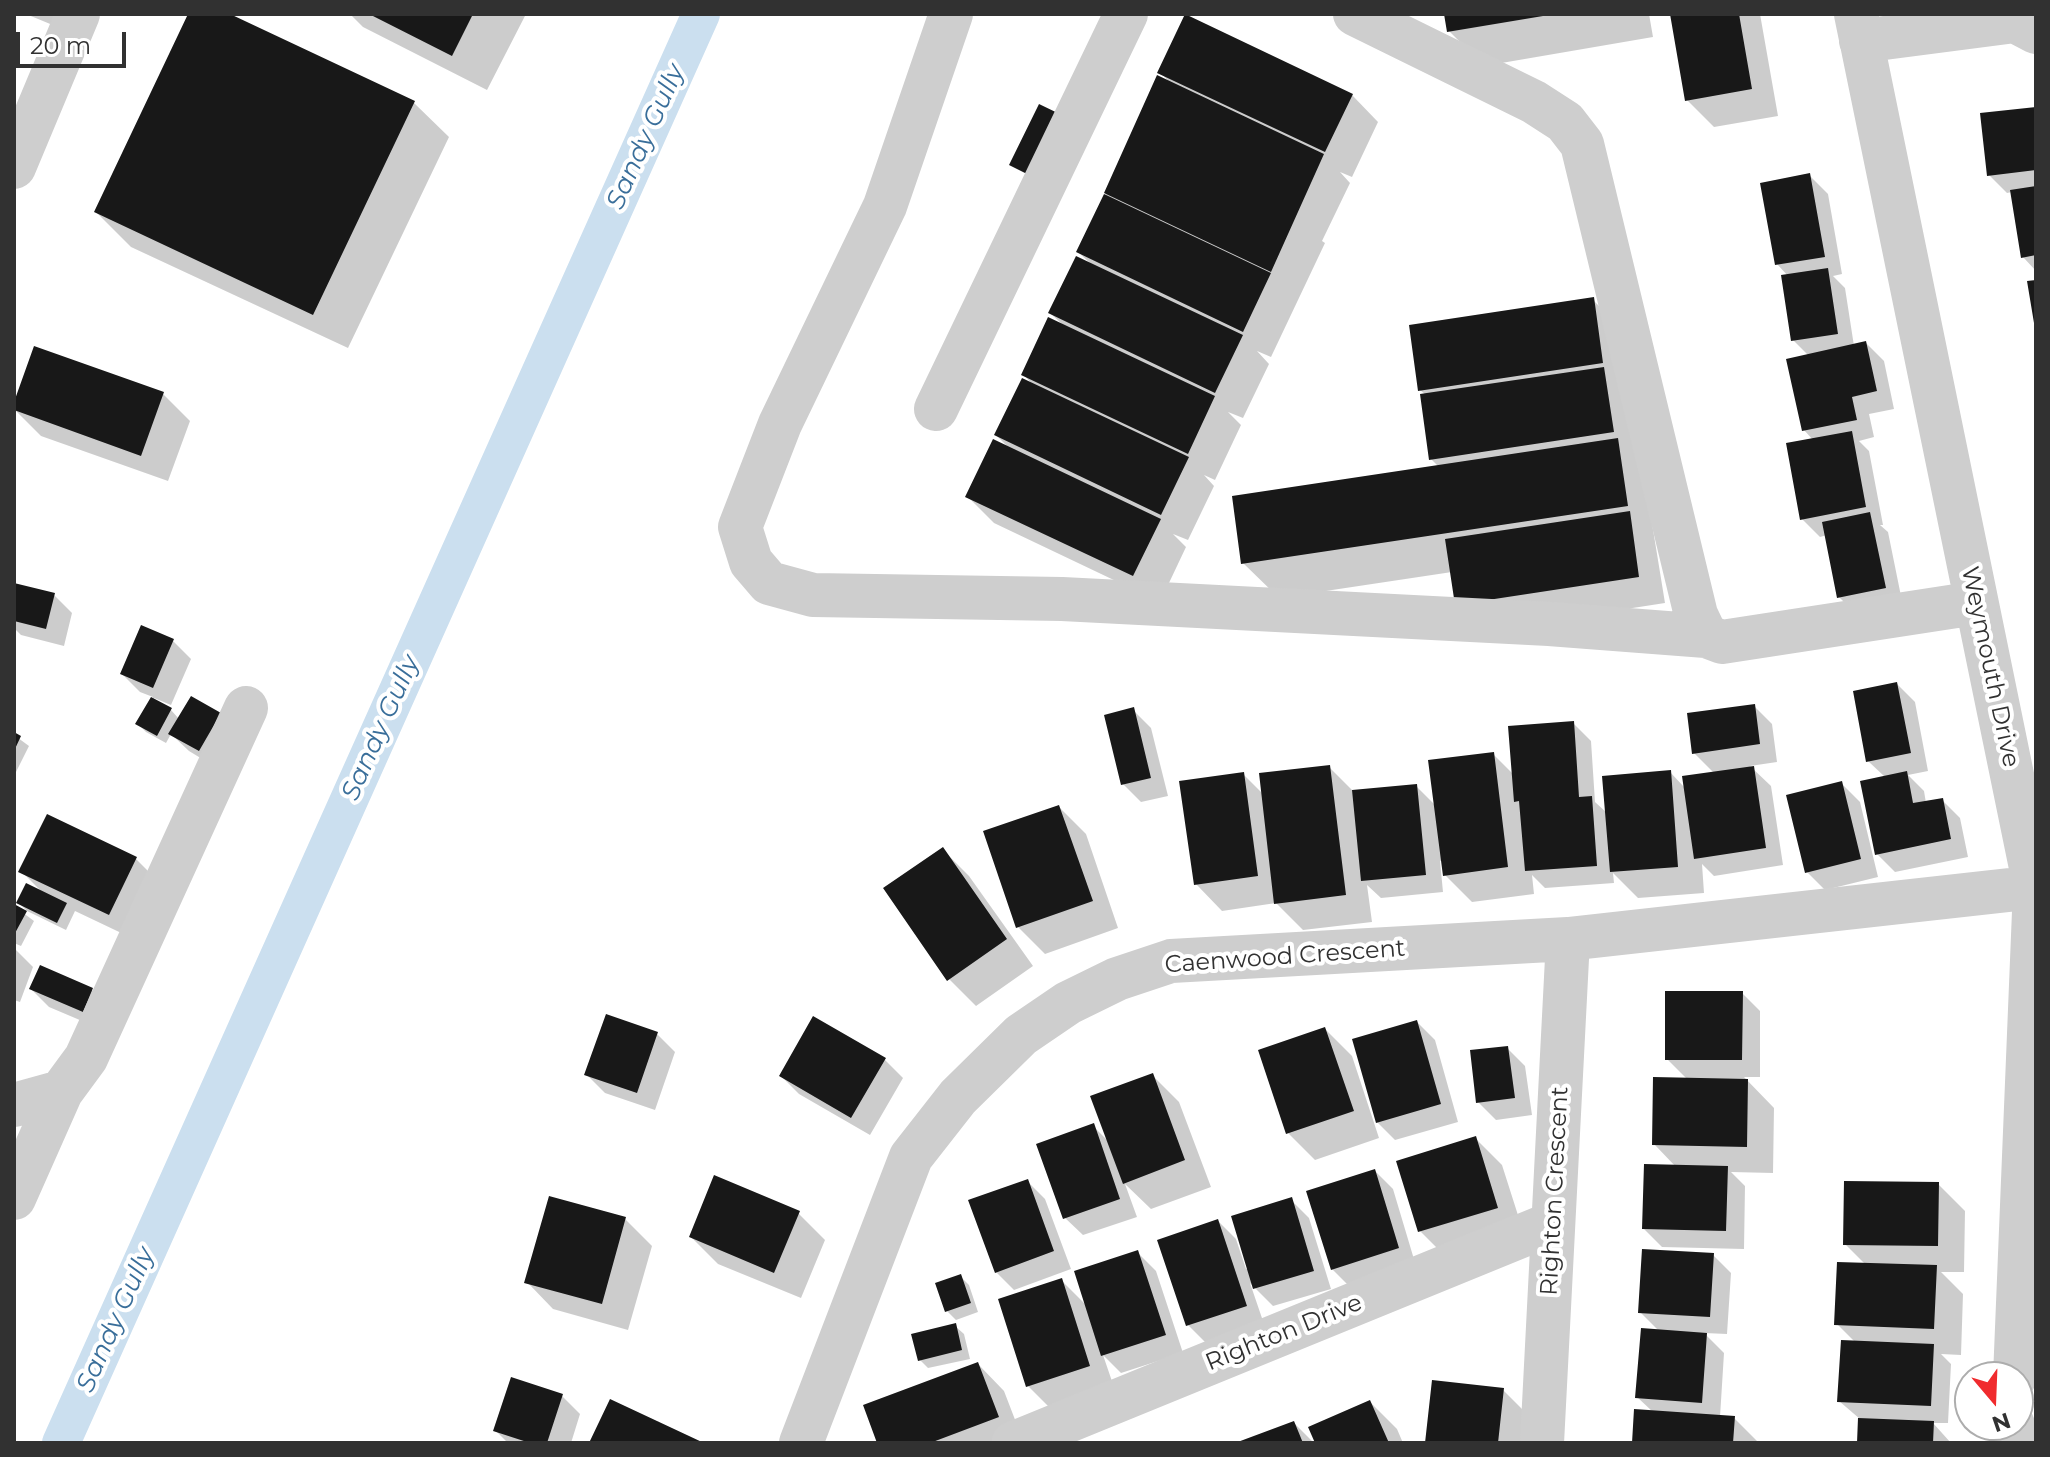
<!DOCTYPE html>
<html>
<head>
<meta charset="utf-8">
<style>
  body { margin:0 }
  #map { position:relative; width:2050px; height:1457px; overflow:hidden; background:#fff; font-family:Montserrat,sans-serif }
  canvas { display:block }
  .frame { position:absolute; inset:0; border:16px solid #313131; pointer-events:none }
  .north { position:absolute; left:1954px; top:1361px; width:80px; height:80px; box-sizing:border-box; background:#fff; border:2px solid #adadad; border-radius:50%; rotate:161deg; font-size:22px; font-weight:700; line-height:32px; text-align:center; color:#313131 }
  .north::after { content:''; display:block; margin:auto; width:28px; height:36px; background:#f02b2e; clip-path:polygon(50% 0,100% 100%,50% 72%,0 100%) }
  .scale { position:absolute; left:16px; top:32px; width:110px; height:36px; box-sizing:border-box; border:4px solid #313131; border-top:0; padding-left:10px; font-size:24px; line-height:28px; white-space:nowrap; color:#313131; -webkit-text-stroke:6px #fff; paint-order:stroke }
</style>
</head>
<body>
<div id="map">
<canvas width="2050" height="1457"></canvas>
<div class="frame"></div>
<div class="north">N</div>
<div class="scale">20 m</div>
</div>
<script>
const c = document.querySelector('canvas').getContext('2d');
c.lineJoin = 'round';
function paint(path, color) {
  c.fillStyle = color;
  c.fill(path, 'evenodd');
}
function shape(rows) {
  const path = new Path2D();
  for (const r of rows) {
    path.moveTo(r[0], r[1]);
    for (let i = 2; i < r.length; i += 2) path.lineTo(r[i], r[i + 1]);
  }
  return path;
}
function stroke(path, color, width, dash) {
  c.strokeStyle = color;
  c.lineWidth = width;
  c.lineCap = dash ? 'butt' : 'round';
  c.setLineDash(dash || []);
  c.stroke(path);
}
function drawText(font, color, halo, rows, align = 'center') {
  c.font = font + ' Montserrat,sans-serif';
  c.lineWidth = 8;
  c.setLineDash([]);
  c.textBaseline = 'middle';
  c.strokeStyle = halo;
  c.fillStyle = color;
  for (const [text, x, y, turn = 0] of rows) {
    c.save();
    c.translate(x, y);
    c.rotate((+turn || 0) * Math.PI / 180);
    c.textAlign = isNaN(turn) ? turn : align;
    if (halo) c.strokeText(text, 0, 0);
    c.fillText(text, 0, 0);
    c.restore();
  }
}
paint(shape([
  [26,14,60,14,55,26],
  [190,14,225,14,413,102,449,137,348,348,131,247,96,212],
  [350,14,526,14,487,90,363,27],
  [1446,14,1649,14,1653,37,1484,66,1449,31],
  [1672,14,1760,14,1778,116,1714,127,1687,100],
  [1160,72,1352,95,1378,122,1352,177,1340,172,1350,183,1322,241,1325,243,1271,357,1257,351,1269,364,1243,418,1228,412,1241,425,1215,480,1204,475,1214,486,1188,540,1173,534,1186,547,1160,602,994,523,968,497,1009,448,996,435,1033,385,1023,374,1063,325,1050,313,1091,264,1078,252,1134,135,1170,83],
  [2036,109,2036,271,2023,257,2012,192,2007,193,1989,175],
  [1810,176,1828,194,1842,274,1833,276,1845,288,1854,346,1866,343,1884,361,1894,409,1869,414,1874,437,1859,441,1869,451,1883,525,1880,525,1888,532,1903,606,1857,615,1839,597,1827,535,1820,537,1802,519,1813,440,1804,430,1809,356,1793,340,1788,276,1777,264],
  [1593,300,1620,327,1665,603,1484,631,1452,572,1279,598,1243,563,1439,467,1431,459,1426,395,1420,390],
  [163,394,190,421,168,481,41,436,14,409],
  [14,585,54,595,72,613,64,646,21,635,14,628],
  [173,641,191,659,171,705,154,698,153,700,171,710,179,719,220,715,217,768,189,751,171,734,166,743,146,732,138,724,153,697,140,692,122,674],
  [1897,684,1915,702,1928,771,1908,775,1924,791,1926,803,1942,800,1960,818,1968,857,1895,872,1877,854,1885,777,1868,761],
  [1754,706,1772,724,1777,762,1750,766,1771,786,1783,865,1714,876,1702,864,1704,893,1638,898,1613,873,1614,883,1545,888,1532,875,1534,894,1472,902,1445,875,1443,860,1440,861,1443,892,1381,898,1367,885,1372,922,1303,930,1276,903,1222,911,1196,884,1243,774,1263,794,1329,767,1354,792,1416,786,1436,806,1493,754,1514,775,1573,723,1591,741,1595,802,1607,813,1670,772,1685,788,1715,774,1694,753],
  [1133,710,1151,728,1168,796,1141,802,1123,784],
  [14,735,29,746,14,776],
  [1842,784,1860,802,1878,877,1825,890,1807,872],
  [1059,807,1086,834,1118,928,1045,954,1018,927],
  [942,849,969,876,1033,966,976,1006,949,979],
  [136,859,163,886,136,940,75,911,66,930,27,911,19,903,42,892,21,871],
  [14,906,34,921,21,946,14,943],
  [14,948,33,967,20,1002,14,1000],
  [31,989,92,990,110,1008,101,1029,49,1007],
  [1742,993,1760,1011,1760,1077,1744,1077,1774,1108,1773,1173,1731,1172,1745,1186,1744,1249,1662,1247,1644,1229,1676,1167,1654,1144,1687,1079,1667,1059],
  [1417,1022,1435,1040,1458,1122,1395,1140,1376,1121],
  [1325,1029,1352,1056,1379,1138,1315,1160,1288,1133],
  [657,1034,675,1052,655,1110,605,1093,587,1075],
  [1507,1048,1525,1066,1532,1115,1496,1120,1478,1102],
  [885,1060,903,1078,870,1135,799,1094,781,1076],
  [1152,1075,1179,1102,1211,1187,1151,1209,1125,1184,1137,1217,1083,1235,1064,1217,1093,1126,1109,1142],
  [1475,1138,1502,1165,1524,1234,1447,1258,1420,1231],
  [1375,1171,1393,1189,1416,1266,1350,1287,1332,1269],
  [1027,1181,1045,1199,1071,1269,1014,1290,996,1272],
  [1938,1184,1965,1211,1964,1272,1941,1272,1963,1294,1961,1355,1941,1354,1951,1364,1948,1423,1933,1423,1951,1443,1859,1443,1860,1419,1839,1401,1855,1342,1837,1324,1866,1265,1845,1244],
  [1291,1200,1309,1218,1331,1289,1273,1306,1250,1283,1264,1324,1206,1343,1188,1325,1218,1221,1236,1239,1246,1269,1249,1268],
  [798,1213,825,1240,801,1298,718,1264,691,1237],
  [625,1219,652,1246,628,1330,553,1309,527,1282],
  [1138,1253,1156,1271,1183,1353,1121,1373,1103,1355,1116,1393,1055,1413,1028,1386,1061,1280,1088,1307],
  [1713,1255,1731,1273,1727,1334,1704,1333,1724,1353,1720,1417,1734,1418,1759,1443,1634,1443,1653,1412,1637,1397,1660,1332,1640,1312],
  [960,1276,969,1285,978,1312,956,1320,947,1311],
  [955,1326,964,1334,970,1359,928,1368,920,1360],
  [978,1364,1004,1391,1024,1443,880,1443],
  [512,1380,562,1396,580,1414,571,1443,508,1443,495,1430],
  [1503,1390,1530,1417,1527,1443,1427,1443],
  [1370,1402,1397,1429,1403,1443,1317,1443],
  [1294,1423,1314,1443,1240,1443]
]), '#0003');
stroke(shape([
  [61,1443,701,14]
]), '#cbdfef', 38);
paint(shape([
  [188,14,230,14,415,101,313,315,94,212],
  [369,14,473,14,452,56],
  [1185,14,1353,94,1325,152,1157,73],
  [1444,14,1543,14,1543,16,1447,32],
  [1670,14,1739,14,1752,89,1685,101],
  [1157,75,1324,154,1271,272,1104,193],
  [1039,104,1068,118,1037,179,1009,165],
  [2036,107,2036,170,1987,176,1980,113],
  [1810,173,1825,257,1775,265,1760,183],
  [2036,186,2036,255,2021,258,2010,190],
  [1104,194,1271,273,1243,332,1076,252],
  [1076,256,1243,335,1215,393,1048,313],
  [1828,268,1838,334,1791,341,1781,275],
  [2036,280,2036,323,2034,323,2027,281],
  [1594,297,1603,363,1418,391,1409,325],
  [1048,317,1215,396,1188,454,1021,375],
  [1866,341,1877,391,1852,397,1857,420,1802,431,1786,359],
  [34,346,164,392,141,456,14,410,14,402],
  [1604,367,1614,432,1429,460,1420,394],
  [1022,378,1189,457,1161,515,994,435],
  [1852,431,1866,507,1800,520,1786,443],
  [1618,438,1628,506,1241,564,1232,496],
  [993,439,1161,519,1133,576,965,497],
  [1630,511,1639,577,1455,605,1445,539],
  [1870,512,1886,588,1837,598,1822,522],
  [14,583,55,593,46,629,14,621],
  [141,625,174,639,153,688,120,674],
  [1897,682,1911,753,1866,762,1853,691],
  [191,696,221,713,199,751,168,734],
  [151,697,172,708,157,736,135,724],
  [1755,704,1760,744,1692,754,1687,713],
  [1134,707,1151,778,1121,785,1104,715],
  [1574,721,1579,797,1592,796,1597,866,1525,871,1519,801,1514,802,1508,726],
  [14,732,21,736,14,751],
  [1494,752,1508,867,1443,876,1428,760],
  [1330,765,1346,895,1274,904,1259,773],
  [1754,766,1766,848,1694,859,1682,776],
  [1671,770,1678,867,1610,872,1602,776],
  [1907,771,1913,803,1943,798,1951,839,1875,855,1860,781],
  [1244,772,1258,876,1194,885,1179,781],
  [1842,781,1861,859,1805,873,1786,795],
  [1417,784,1426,875,1361,881,1352,790],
  [1059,805,1093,901,1016,928,983,831],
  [47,814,137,857,109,915,18,872],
  [943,847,1007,939,947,981,883,888],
  [26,883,67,903,57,923,16,903],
  [14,904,27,911,14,935],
  [40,965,93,988,83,1012,29,989],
  [1665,991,1743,991,1742,1060,1665,1060],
  [606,1014,658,1032,637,1093,584,1075],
  [813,1016,886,1058,851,1118,779,1076],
  [1417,1020,1441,1104,1376,1123,1352,1039],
  [1325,1027,1354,1111,1286,1134,1258,1050],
  [1508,1046,1515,1098,1476,1103,1470,1050],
  [1153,1073,1185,1160,1123,1184,1090,1096],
  [1653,1077,1748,1079,1747,1147,1652,1145],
  [1094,1123,1120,1199,1063,1219,1036,1144],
  [1476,1136,1498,1208,1418,1232,1396,1161],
  [1644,1164,1728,1166,1726,1231,1642,1229],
  [1375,1169,1399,1248,1331,1270,1306,1191],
  [714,1175,800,1211,774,1273,689,1237],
  [1028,1179,1054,1251,995,1273,968,1200],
  [1844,1181,1939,1182,1938,1246,1843,1245],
  [549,1196,626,1217,602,1304,524,1283],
  [1292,1197,1314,1271,1253,1289,1231,1216],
  [1218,1219,1247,1306,1186,1326,1157,1240],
  [1642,1249,1714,1253,1710,1317,1638,1313],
  [1138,1250,1166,1335,1101,1356,1074,1271],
  [1837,1262,1937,1265,1934,1329,1834,1325],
  [961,1274,971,1303,945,1312,935,1283],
  [1062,1278,1090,1366,1026,1387,998,1299],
  [956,1323,962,1350,918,1361,911,1334],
  [1641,1328,1707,1333,1702,1403,1635,1398],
  [1841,1340,1934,1344,1931,1406,1837,1402],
  [978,1362,999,1417,930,1443,877,1443,863,1405],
  [511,1377,563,1394,547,1443,530,1443,493,1431],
  [1432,1380,1504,1388,1498,1443,1425,1443],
  [610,1399,704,1443,589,1443],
  [1370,1400,1389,1443,1315,1443,1308,1427],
  [1634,1409,1735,1416,1733,1443,1632,1443],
  [1858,1418,1934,1421,1933,1443,1857,1443],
  [1294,1421,1303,1443,1235,1443]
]), '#181818');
stroke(shape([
  [951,14,885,206,780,424,740,527,751,562,769,583,813,595,1062,599,1549,624,1706,636],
  [1355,14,1534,102,1565,122,1582,144,1696,615,1706,636,1722,642,1976,603],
  [1856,14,2035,887,2015,1377],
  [1861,41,2015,21,2036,32],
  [14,167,78,14],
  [936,409,1126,14],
  [14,1105,61,1092],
  [14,1198,61,1092,86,1058,246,708],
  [801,1443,911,1157,958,1097,1021,1035,1068,1003,1117,979,1171,961,1568,939,2036,887],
  [1014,1443,1553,1223],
  [1542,1443,1568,939],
  [2012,1443,2013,1425]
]), '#cecece', 44);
drawText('24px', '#313131', '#fff', [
  ["Weymouth Drive",1990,667,78],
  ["Caenwood Crescent",1285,957,-4],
  ["Righton Crescent",1555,1191,-87],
  ["Righton Drive",1284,1333,-22]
]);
drawText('italic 26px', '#396e9a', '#fff', [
  ["Sandy Gully",646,137,-66],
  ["Sandy Gully",381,728,-66],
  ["Sandy Gully",116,1320,-66]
]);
</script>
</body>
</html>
